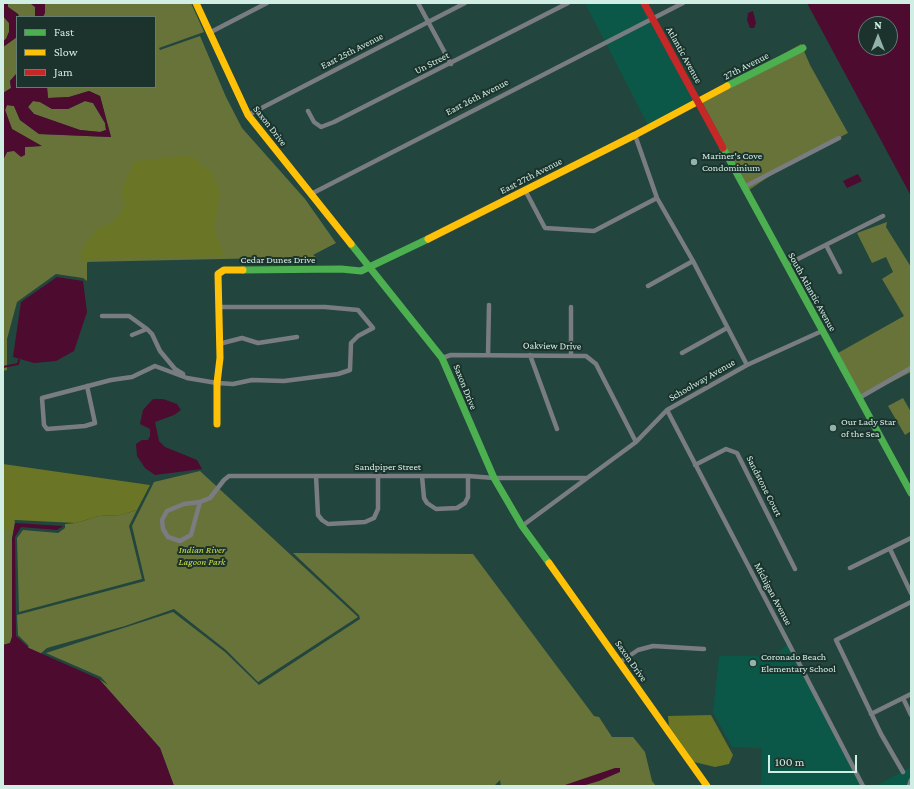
<!DOCTYPE html>
<html>
<head>
<meta charset="utf-8">
<style>
  body { margin:0 }
  #map { position:relative; width:914px; height:789px; overflow:hidden; background:#22453d; font-family:"Crimson Pro",serif }
  canvas { display:block }
  .frame { position:absolute; inset:0; border:4px solid #d0eee4; pointer-events:none }
  .legend { position:absolute; left:16px; top:16px; width:140px; height:72px; box-sizing:border-box; background:#1b332c; border:1px solid #637e76; margin:0; padding:5px 7px; list-style:none; font-size:12px; color:#d0eee4 }
  .legend li { display:flex; align-items:center; gap:8px; height:20px }
  .legend b { width:20px; border:1px solid #637e76 }
  .north { position:absolute; left:858px; top:16px; width:40px; height:40px; box-sizing:border-box; background:#1b332c; border:1px solid #637e76; border-radius:50%; rotate:0deg; font-size:11px; font-weight:700; line-height:16px; text-align:center; color:#d0eee4 }
  .north::after { content:''; display:block; margin:auto; width:14px; height:18px; background:#93b3aa; clip-path:polygon(50% 0,100% 100%,50% 72%,0 100%) }
  .scale { position:absolute; left:768px; top:755px; width:89px; height:18px; box-sizing:border-box; border:2px solid #d0eee4; border-top:0; padding-left:5px; font-size:12px; line-height:14px; white-space:nowrap; color:#d0eee4; -webkit-text-stroke:3px #1b332c; paint-order:stroke }
</style>
</head>
<body>
<div id="map">
<canvas width="914" height="789"></canvas>
<div class="frame"></div>
<ul class="legend">
<li><b style="height:5px;background:#4caf50"></b>Fast</li>
<li><b style="height:5px;background:#ffc107"></b>Slow</li>
<li><b style="height:5px;background:#c62828"></b>Jam</li>
</ul>
<div class="north">N</div>
<div class="scale">100 m</div>
</div>
<script>
const c = document.querySelector('canvas').getContext('2d');
c.lineJoin = 'round';
function paint(path, color) {
  c.fillStyle = color;
  c.fill(path, 'evenodd');
}
function shape(rows) {
  const path = new Path2D();
  for (const r of rows) {
    path.moveTo(r[0], r[1]);
    for (let i = 2; i < r.length; i += 2) path.lineTo(r[i], r[i + 1]);
  }
  return path;
}
function stroke(path, color, width, dash) {
  c.strokeStyle = color;
  c.lineWidth = width;
  c.lineCap = dash ? 'butt' : 'round';
  c.setLineDash(dash || []);
  c.stroke(path);
}
function drawText(font, color, halo, rows, align = 'center') {
  c.font = font + ' "Crimson Pro",serif';
  c.lineWidth = 4;
  c.setLineDash([]);
  c.textBaseline = 'middle';
  c.strokeStyle = halo;
  c.fillStyle = color;
  for (const [text, x, y, turn = 0] of rows) {
    c.save();
    c.translate(x, y);
    c.rotate((+turn || 0) * Math.PI / 180);
    c.textAlign = isNaN(turn) ? turn : align;
    if (halo) c.strokeText(text, 0, 0);
    c.fillText(text, 0, 0);
    c.restore();
  }
}
paint(shape([
  [585,3,644,3,698,101,649,127],
  [788,643,863,786,761,785,762,748,732,747,713,712,719,656,775,656],
  [911,767,911,786,876,786]
]), '#0c5848');
paint(shape([
  [8,3,30,3,35,7,35,17,19,17,18,14,8,7],
  [41,3,191,3,204,32,159,48,160,50,200,36,226,97,242,128,305,199,336,243,313,255,316,257,84,262,87,263,87,281,83,278,56,274,17,302,7,339,7,370,3,371,3,160,7,152,25,147,41,146,12,129,5,110,7,105,14,106,20,120,39,134,111,137,100,96,89,91,69,97,48,98,47,87,155,87,155,17,43,17],
  [3,16,9,23,9,32,6,39,3,41],
  [17,37,17,73,10,81,11,88,3,93,3,47],
  [801,44,810,65,848,133,777,171,749,190,701,100],
  [33,101,40,102,52,109,68,109,85,101,93,103,105,123,106,130,100,132,80,130,34,114,28,107],
  [887,222,886,227,911,267,911,372,862,397,838,353,904,316,882,279,893,272,886,257,872,263,857,233],
  [903,398,911,412,911,431,905,435,888,406],
  [200,471,358,617,258,682,226,650,174,609,125,626,47,648,19,672,9,664,29,646,18,635,17,615,145,581,132,526,154,482],
  [3,475,15,523,12,539,12,637,10,643,3,645],
  [137,510,129,526,142,579,19,612,17,538,23,530,58,533,65,528,65,524,76,523,99,516,120,515],
  [293,553,473,554,594,716,599,717,612,737,633,737,645,752,652,781,656,786,501,786,500,780,494,786,174,786,160,748,99,679,108,685,101,677,46,653,173,612,225,652,259,685,360,619,359,615]
]), '#68733a');
paint(shape([
  [190,155,211,172,220,192,214,227,224,256,90,259,87,263,84,263,80,254,87,241,97,229,111,223,121,213,125,202,121,194,125,181,135,161],
  [3,464,150,485,137,510,120,515,99,516,76,523,15,520,13,522,11,533,5,528,3,529],
  [711,715,733,755,729,764,715,767,694,762,669,726,668,717,668,716]
]), '#6a7525');
paint(shape([
  [3,3,8,3,8,7,18,14,19,17,17,17,17,37,3,47,3,41,6,39,9,32,9,23,3,16],
  [30,3,45,3,45,13,43,17,35,17,35,7],
  [807,3,911,3,911,196],
  [866,24,890,24,890,48,866,48],
  [753,11,756,23,754,28,750,28,747,20,748,13],
  [17,73,17,87,47,87,48,98,69,97,89,91,100,96,111,137,39,134,20,120,14,106,7,105,5,110,12,129,42,146,25,147,25,155,21,157,14,151,7,152,3,160,3,93,11,88,10,81],
  [33,101,40,102,52,109,68,109,85,101,93,103,105,123,106,130,100,132,80,130,34,114,28,107],
  [858,174,862,181,847,188,843,181],
  [57,277,83,281,87,312,74,351,56,361,34,363,13,357,21,302],
  [153,399,163,399,177,404,181,410,174,415,155,422,159,441,165,447,197,460,202,469,155,475,145,468,137,456,136,444,142,440,148,440,150,436,150,429,140,424,143,410],
  [15,523,63,526,57,530,21,527,15,537,16,636,29,648,99,679,160,748,174,786,3,786,3,645,10,643,12,637,12,539],
  [615,768,620,768,620,772,599,781,582,786,562,786]
]), '#4d0b30');
stroke(shape([
  [3,367,18,364,19,360]
]), '#4d0b30', 2);
stroke(shape([
  [418,3,451,64],
  [209,33,267,3],
  [308,111,314,122,321,127,334,122,568,3],
  [248,115,465,3],
  [635,135,657,198,693,261,747,365],
  [744,187,839,138],
  [525,190,545,228,594,231,657,198],
  [311,194,683,3],
  [826,245,840,272],
  [786,265,883,216],
  [648,286,693,261],
  [571,307,571,355],
  [102,316,129,316,147,329],
  [132,335,147,329,152,334,160,351,175,369,183,374],
  [219,344,242,338,258,343,297,337],
  [682,353,727,328],
  [488,355,489,305],
  [530,355,557,429],
  [442,358,451,355,586,356,596,364,636,442],
  [87,386,95,423,85,426,47,429,44,425,42,398,111,380,132,377,155,366,187,378,217,383,233,384,252,380,284,381,338,374,350,370,351,343,358,336,373,328,358,310,325,307,218,307],
  [859,398,911,368],
  [667,410,863,786],
  [695,465,726,449,737,453,795,569],
  [316,476,318,515,322,520,328,524,365,522,374,518,378,509,378,476],
  [422,476,424,498,427,503,436,509,457,508,465,503,468,497,468,476],
  [200,502,191,535,180,541,168,537,163,529,162,520,167,511,184,504,200,502,210,498,224,480,229,476,468,476,494,478,587,478],
  [522,526,636,442,667,410,747,365,822,331],
  [890,549,911,593],
  [850,568,911,538],
  [620,662,638,650,653,646,704,649],
  [903,698,911,715],
  [871,714,911,694],
  [903,772,881,734,836,640,911,602],
  [909,786,911,780]
]), '#797d82', 4.5);
stroke(shape([
  [727,86,803,48],
  [723,148,911,493],
  [351,244,442,358,494,478,522,526,549,563],
  [243,270,341,269,361,271,428,239]
]), '#4caf50', 7);
stroke(shape([
  [196,3,248,115,351,244],
  [428,239,635,135,727,86],
  [217,424,217,383,220,358,218,274,224,270,243,270],
  [549,563,707,786]
]), '#ffc107', 7);
stroke(shape([
  [644,3,723,148]
]), '#c62828', 7);
for (const [x, y, r, color] of [
  [694,162,4,"#93b3aa"],
  [833,428,4,"#93b3aa"],
  [753,663,4,"#93b3aa"]
]) {
  const dot = new Path2D();
  dot.arc(x, y, r, 0, 2 * Math.PI);
  c.fillStyle = color;
  c.fill(dot);
  stroke(dot, '#1b332c', 1.5);
}
drawText('10px', '#d0eee4', '#1b332c', [
  ["East 25th Avenue",352,51,-27],
  ["Atlantic Avenue",684,55,61],
  ["Un Street",432,63,-27],
  ["27th Avenue",746,66,-27],
  ["East 26th Avenue",477,97,-27],
  ["Saxon Drive",270,126,52],
  ["East 27th Avenue",531,176,-27],
  ["Cedar Dunes Drive",278,260],
  ["South Atlantic Avenue",812,292,61],
  ["Oakview Drive",552,346,1],
  ["Schoolway Avenue",702,380,-30],
  ["Saxon Drive",465,387,68],
  ["Sandpiper Street",388,467],
  ["Sandstone Court",764,486,63],
  ["Michigan Avenue",773,594,62],
  ["Saxon Drive",631,661,55]
]);
drawText('10px', '#d0eee4', '#1b332c', [
  ["Mariner's Cove",702,156],
  ["Condominium",702,168],
  ["Our Lady Star",841,422],
  ["of the Sea",841,434],
  ["Coronado Beach",761,657],
  ["Elementary School",761,669]
], 'left');
drawText('italic 10px', '#d1de44', '#1b332c', [
  ["Indian River",202,550],
  ["Lagoon Park",202,562]
]);
</script>
</body>
</html>
